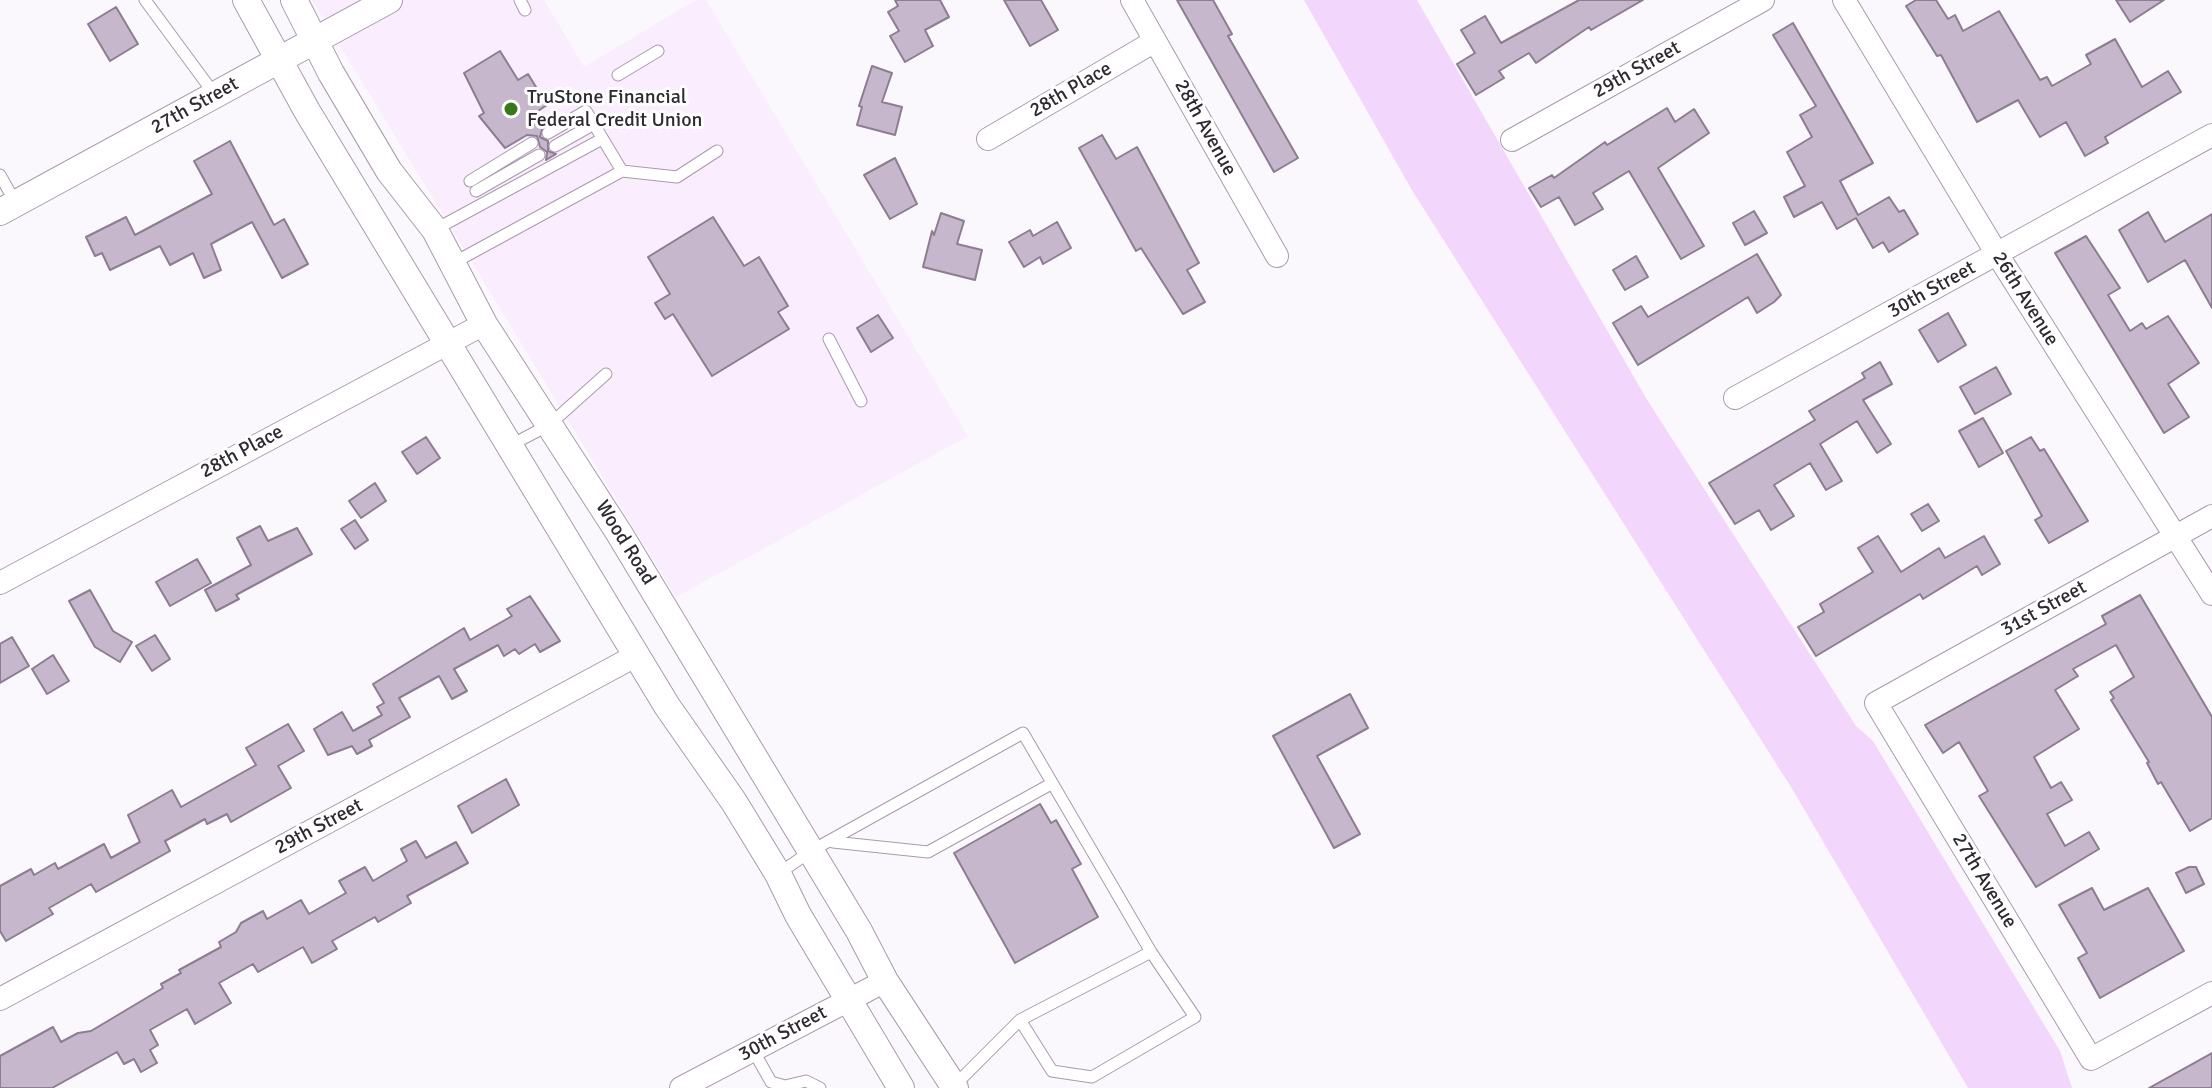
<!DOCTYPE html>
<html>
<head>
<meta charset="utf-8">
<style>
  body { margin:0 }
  canvas { display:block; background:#fbf8fd }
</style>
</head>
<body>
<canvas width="2212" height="1088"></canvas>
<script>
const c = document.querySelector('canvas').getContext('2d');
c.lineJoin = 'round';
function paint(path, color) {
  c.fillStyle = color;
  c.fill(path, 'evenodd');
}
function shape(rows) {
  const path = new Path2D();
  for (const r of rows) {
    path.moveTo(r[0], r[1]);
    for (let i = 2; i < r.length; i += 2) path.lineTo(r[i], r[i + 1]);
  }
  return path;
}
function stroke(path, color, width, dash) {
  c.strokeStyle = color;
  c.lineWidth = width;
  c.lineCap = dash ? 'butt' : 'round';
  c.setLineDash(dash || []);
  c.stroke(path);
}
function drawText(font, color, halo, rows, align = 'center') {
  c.font = font + ' Signika,sans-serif';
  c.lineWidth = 6;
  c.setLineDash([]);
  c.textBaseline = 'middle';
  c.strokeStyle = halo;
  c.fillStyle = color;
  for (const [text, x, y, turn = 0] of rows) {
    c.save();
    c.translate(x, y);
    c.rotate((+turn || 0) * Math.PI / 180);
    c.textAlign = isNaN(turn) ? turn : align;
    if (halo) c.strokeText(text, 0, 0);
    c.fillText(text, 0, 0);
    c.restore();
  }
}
paint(shape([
  [312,0,544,0,584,67,696,0,706,0,968,436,676,597]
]), '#faedfe');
paint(shape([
  [1304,0,1417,0,1646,398,1856,726,1873,741,2060,1051,2072,1088,1968,1088,1791,787,1413,192]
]), '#f2d6fb');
const building = shape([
  [895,0,940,0,949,17,925,30,933,46,905,62,890,36,899,31,888,12,898,6,895,0],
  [1004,0,1041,0,1058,30,1030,46,1004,0],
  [1177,0,1213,0,1232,34,1228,36,1298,158,1274,172,1177,0],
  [1579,0,1643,0,1591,30,1589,27,1536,63,1529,53,1499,71,1504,78,1476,95,1457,64,1475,53,1461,30,1485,16,1501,43,1579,0],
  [1916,0,1936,0,1948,19,1955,15,1963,31,1999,11,2040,80,2047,77,2052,86,2091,64,2086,55,2115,39,2142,87,2168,71,2181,92,2105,137,2108,143,2085,156,2066,122,2040,137,2018,100,1977,122,1941,55,1937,56,1906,6,1916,0],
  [2116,0,2164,0,2130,22,2116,0],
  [116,7,138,44,110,61,88,24,116,7],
  [1793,23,1873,163,1840,181,1858,215,1889,197,1899,212,1904,210,1918,234,1889,252,1883,242,1873,248,1856,218,1837,229,1822,202,1794,217,1784,197,1805,186,1787,152,1812,137,1800,115,1816,106,1773,35,1793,23],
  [500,51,518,80,528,74,547,105,535,113,543,126,540,137,548,141,548,151,556,154,546,160,547,152,540,147,537,136,527,135,505,148,479,116,484,113,464,73,500,51],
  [872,66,892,73,882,102,902,107,895,135,857,125,862,107,859,106,872,66],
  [1667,108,1675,122,1694,109,1709,133,1658,168,1704,246,1681,259,1629,171,1593,193,1603,209,1575,225,1559,197,1541,207,1529,188,1552,175,1554,178,1605,142,1607,145,1667,108],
  [1102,135,1116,159,1137,147,1199,263,1187,270,1205,302,1183,314,1141,248,1136,251,1079,148,1102,135],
  [230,141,274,225,284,219,308,264,282,278,252,222,211,244,221,270,204,278,193,253,170,265,160,246,110,270,102,253,95,256,86,237,126,217,135,235,212,194,194,161,230,141],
  [895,158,917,204,890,219,864,175,895,158],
  [1754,211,1767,233,1745,245,1733,223,1754,211],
  [2148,212,2165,242,2212,214,2212,308,2185,260,2148,282,2119,230,2148,212],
  [941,213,964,221,957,244,982,250,975,280,923,267,932,231,934,235,941,213],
  [713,217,744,266,759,257,788,306,778,312,789,329,712,376,673,314,665,319,655,303,670,294,648,257,713,217],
  [1057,222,1071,248,1043,264,1040,257,1024,267,1009,242,1030,230,1033,236,1057,222],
  [2086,236,2120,288,2108,295,2130,331,2142,323,2146,329,2168,316,2199,363,2168,384,2189,417,2164,433,2055,253,2086,236],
  [1757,254,1781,295,1774,302,1757,313,1748,297,1638,365,1613,323,1641,306,1648,317,1757,254],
  [1636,256,1648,277,1625,290,1613,270,1636,256],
  [1948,313,1966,345,1938,362,1919,330,1948,313],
  [878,315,893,338,871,352,857,328,878,315],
  [1880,362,1892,384,1863,400,1891,444,1877,453,1857,421,1820,444,1842,481,1826,490,1810,463,1774,485,1794,516,1771,530,1759,510,1735,524,1709,483,1815,420,1809,411,1865,378,1862,373,1880,362],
  [1996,367,2011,394,1975,414,1960,387,1996,367],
  [1983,418,2003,453,1979,467,1959,431,1983,418],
  [426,437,440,458,417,474,402,452,426,437],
  [2031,437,2040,451,2044,449,2088,521,2049,543,2035,520,2042,516,2006,451,2031,437],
  [375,483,386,501,361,518,349,501,375,483],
  [1928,504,1939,521,1922,531,1911,514,1928,504],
  [355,520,368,540,355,549,341,529,355,520],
  [260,526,268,541,297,528,312,554,236,595,239,599,216,611,205,590,251,565,237,538,260,526],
  [1878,536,1901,572,1939,548,1945,558,1984,536,2000,564,1982,575,1977,566,1923,599,1920,594,1816,656,1798,627,1824,612,1820,604,1873,572,1858,548,1878,536],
  [197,559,211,583,170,606,156,582,197,559],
  [90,590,113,631,132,642,120,662,95,647,69,601,90,590],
  [2140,595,2212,717,2212,818,2190,831,2161,782,2158,784,2147,763,2149,762,2111,700,2114,698,2110,692,2134,677,2116,645,2073,669,2078,676,2055,690,2079,729,2034,757,2051,788,2061,782,2072,800,2047,814,2065,846,2089,832,2099,849,2036,887,1979,796,1988,791,1959,742,1943,753,1925,725,2106,624,2102,616,2140,595],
  [530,596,560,641,540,652,535,644,519,654,515,649,504,656,498,645,454,669,467,691,452,699,439,676,399,698,410,717,369,740,372,746,357,754,352,746,328,755,314,729,342,712,353,731,382,715,377,707,384,703,373,684,464,628,470,640,512,616,507,609,530,596],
  [155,635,170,659,152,671,136,646,155,635],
  [12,637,29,666,0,683,0,644,12,637],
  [53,655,69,681,47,694,32,669,53,655],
  [1350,694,1368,728,1317,756,1360,834,1334,848,1273,736,1350,694],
  [288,724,304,751,278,766,291,788,231,822,227,814,207,824,205,819,165,841,170,851,96,892,91,884,49,908,53,914,6,941,0,931,0,886,31,869,34,875,55,863,58,869,104,844,111,858,140,842,128,815,172,790,181,807,256,765,246,748,288,724],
  [506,779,519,805,472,833,458,806,506,779],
  [1040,804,1051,823,1056,820,1081,864,1072,869,1098,917,1015,963,954,853,1040,804],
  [416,841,426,858,456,842,468,863,407,896,411,903,378,922,375,917,332,941,337,949,312,963,303,947,258,972,253,964,219,983,231,1003,195,1024,187,1009,150,1030,158,1045,150,1050,157,1063,141,1072,134,1059,124,1064,117,1052,52,1088,0,1088,0,1056,53,1027,61,1042,78,1033,91,1031,163,988,161,984,181,973,179,970,221,947,219,942,236,932,241,923,263,911,267,919,301,900,309,914,346,893,339,881,365,867,373,881,407,861,401,849,416,841],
  [2189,867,2196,867,2204,884,2186,893,2176,873,2189,867],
  [2092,888,2104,910,2148,888,2184,951,2100,998,2078,958,2087,953,2059,905,2092,888],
  [2212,1053,2212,1088,2149,1088,2212,1053]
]);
paint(building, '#c7b7cc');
stroke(building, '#8c7d91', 2);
const service = shape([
  [145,0,215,95],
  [520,0,525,10],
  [618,75,658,51],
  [548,133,586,111,622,171,677,177,717,151],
  [555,146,594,124],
  [0,175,15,202],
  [470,181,532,143],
  [476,191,539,155],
  [436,229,602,139],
  [455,262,622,171],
  [829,339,861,401],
  [511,445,549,425,606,374],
  [833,842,928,852,1051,784],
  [778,874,811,851,1023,733,1151,952,1195,1017,1092,1077,1052,1071,1020,1020],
  [753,1050,771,1082,785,1086,806,1081,820,1088],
  [954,1086,1020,1020,1151,952]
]);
const minor = shape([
  [1132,0,1277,256],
  [1844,0,1997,254,2212,594],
  [988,139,1155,41],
  [1512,140,1763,0],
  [1735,398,2212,135],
  [2212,516,1876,703,2091,1059,2212,993],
  [0,583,484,324],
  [0,999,637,655],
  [681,1088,885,981]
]);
const tertiary = shape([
  [246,0,307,111,667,706,734,802,778,874,798,915,901,1088],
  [294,0,331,73,389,171,435,230,484,324,619,533,859,931,885,981,955,1088],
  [0,212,389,0]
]);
stroke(service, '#aa9aaf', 13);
stroke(minor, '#aa9aaf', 24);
stroke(tertiary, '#aa9aaf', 28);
stroke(service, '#fff', 11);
stroke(minor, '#fff', 22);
stroke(tertiary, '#fff', 26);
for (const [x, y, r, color] of [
  [511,109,8,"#377918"]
]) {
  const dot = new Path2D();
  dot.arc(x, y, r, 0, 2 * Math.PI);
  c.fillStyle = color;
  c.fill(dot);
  stroke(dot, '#fff', 3);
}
drawText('20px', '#2f2931', '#fff', [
  ["29th Street",1637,70,-29],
  ["28th Place",1071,90,-30],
  ["27th Street",195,106,-29],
  ["28th Avenue",1205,128,61],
  ["30th Street",1932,290,-29],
  ["26th Avenue",2025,299,58],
  ["28th Place",242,452,-28],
  ["Wood Road",625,543,58],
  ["31st Street",2044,609,-29],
  ["29th Street",319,827,-28],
  ["27th Avenue",1984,881,59],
  ["30th Street",783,1034,-28]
]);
drawText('20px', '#2f2931', '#fff', [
  ["TruStone Financial",527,98],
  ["Federal Credit Union",527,121]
], 'left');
</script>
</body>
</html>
